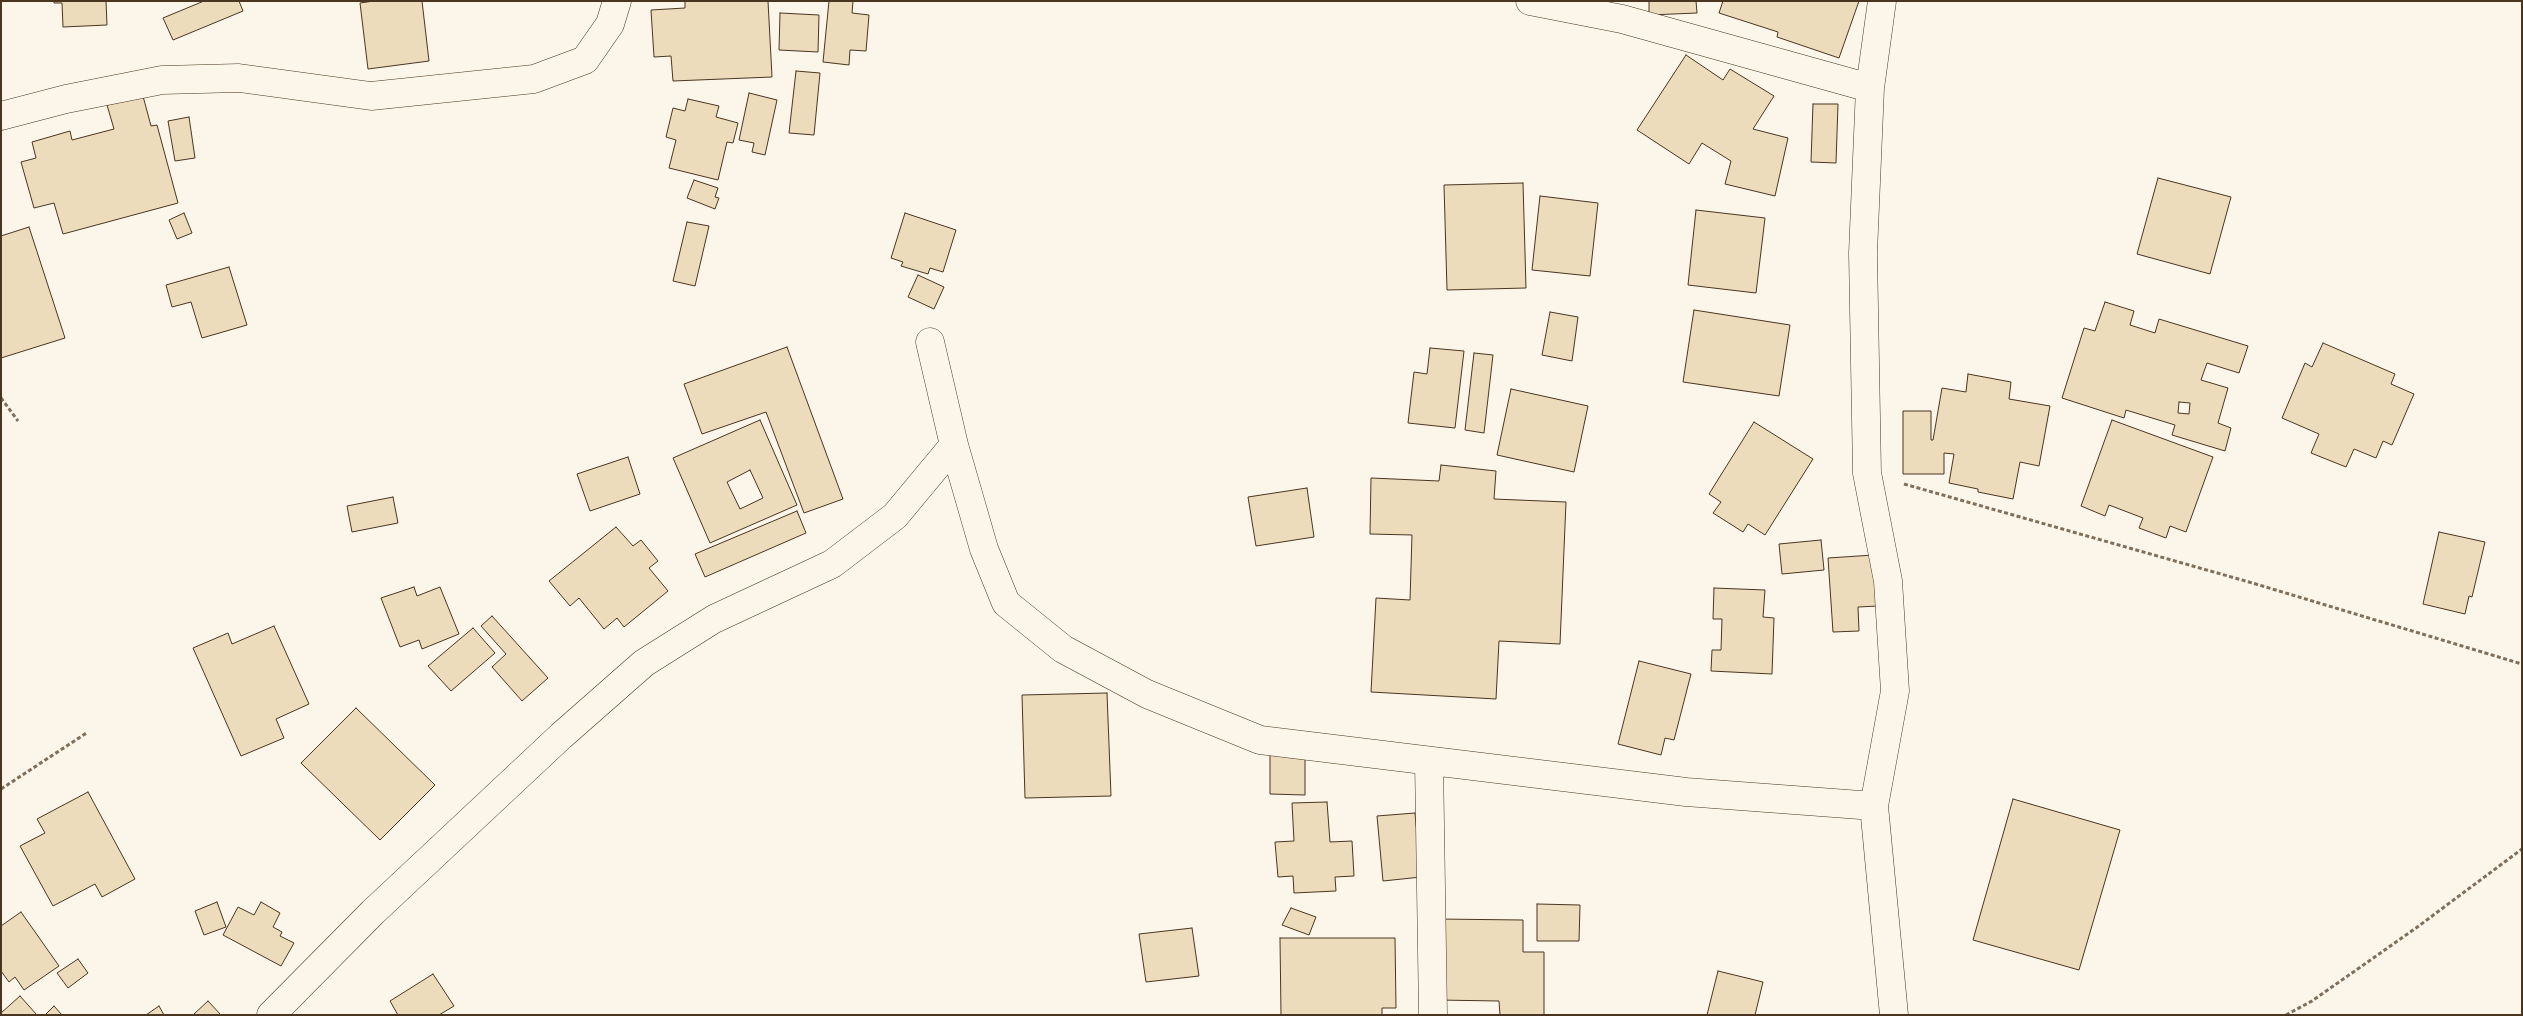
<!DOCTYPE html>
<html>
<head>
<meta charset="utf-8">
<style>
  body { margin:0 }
  #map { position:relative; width:2523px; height:1016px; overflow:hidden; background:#fbf6e9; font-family:"PT Sans",sans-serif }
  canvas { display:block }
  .frame { position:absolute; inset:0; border:2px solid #4a3520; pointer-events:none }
</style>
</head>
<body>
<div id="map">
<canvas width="2523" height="1016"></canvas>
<div class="frame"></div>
</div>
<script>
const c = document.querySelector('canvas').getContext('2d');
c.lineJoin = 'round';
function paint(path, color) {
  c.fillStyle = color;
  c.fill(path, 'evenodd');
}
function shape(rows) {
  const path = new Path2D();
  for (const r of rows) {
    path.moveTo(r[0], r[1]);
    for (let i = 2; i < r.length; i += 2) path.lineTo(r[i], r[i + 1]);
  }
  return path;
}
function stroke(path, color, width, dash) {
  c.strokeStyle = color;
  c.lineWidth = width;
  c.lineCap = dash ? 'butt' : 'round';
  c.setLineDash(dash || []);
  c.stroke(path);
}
const building = shape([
  [54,1,106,1,107,25,63,27,62,3,54,3,54,1],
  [204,1,239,1,243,11,173,40,163,18,204,1],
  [374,1,422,1,429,61,368,69,360,3,374,1],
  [685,1,768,1,772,77,673,81,671,56,654,57,651,10,685,8,685,1],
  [829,1,853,1,852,13,869,15,866,51,850,50,849,65,823,62,829,1],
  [1649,1,1696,1,1697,13,1649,15,1649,1],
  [1723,1,1859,1,1839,58,1777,37,1778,32,1719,13,1723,1],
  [780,13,819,15,818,52,779,50,780,13],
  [1686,55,1723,80,1730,69,1774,96,1753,129,1788,138,1775,196,1725,184,1731,161,1702,143,1689,164,1637,130,1686,55],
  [796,71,820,73,814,135,789,133,796,71],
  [749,93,777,100,765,155,752,152,754,143,739,140,749,93],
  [143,96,151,126,157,125,178,203,63,234,54,203,34,208,21,162,36,158,32,142,70,131,72,140,114,129,107,105,143,96],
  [688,99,719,106,716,117,738,123,733,143,727,142,718,180,669,168,676,140,666,137,673,108,685,111,688,99],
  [1813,104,1838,104,1836,163,1811,162,1813,104],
  [189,117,195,158,175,161,168,121,189,117],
  [2158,178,2231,197,2210,274,2137,254,2158,178],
  [694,180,718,188,715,197,719,198,715,209,687,198,694,180],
  [1523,183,1526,288,1447,290,1444,185,1523,183],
  [1540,196,1598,203,1590,276,1532,270,1540,196],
  [1696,210,1765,218,1756,293,1688,285,1696,210],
  [184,213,192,233,177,239,169,220,184,213],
  [905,213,956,230,943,272,930,268,928,274,901,266,903,262,891,258,905,213],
  [687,222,709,226,695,286,673,281,687,222],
  [29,227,65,338,1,358,1,236,29,227],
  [229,267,247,325,202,338,191,302,172,307,166,285,229,267],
  [918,275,944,287,934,309,908,297,918,275],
  [2105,302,2134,311,2130,325,2155,333,2159,319,2248,346,2239,373,2207,363,2201,380,2228,388,2218,423,2231,428,2225,451,2172,435,2175,425,2126,410,2124,418,2062,398,2084,328,2095,331,2105,302],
  [2179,402,2190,403,2189,414,2178,413,2179,402],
  [1694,310,1790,325,1779,396,1683,382,1694,310],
  [1550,312,1578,317,1572,361,1542,355,1550,312],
  [2323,343,2395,374,2391,384,2414,394,2392,445,2383,441,2376,458,2354,449,2346,467,2311,453,2319,434,2282,418,2305,363,2312,367,2323,343],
  [787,347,843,499,804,513,766,412,702,434,684,384,787,347],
  [1430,348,1464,351,1455,428,1408,423,1414,372,1427,374,1430,348],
  [1474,353,1493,355,1484,433,1465,430,1474,353],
  [1968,374,2011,382,2009,399,2050,406,2039,466,2020,462,2013,499,1978,492,1978,489,1949,483,1954,454,1944,453,1944,474,1903,474,1903,411,1931,411,1931,440,1933,440,1942,388,1966,392,1968,374],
  [1511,389,1588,406,1574,472,1497,455,1511,389],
  [760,420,797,505,710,543,673,458,760,420],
  [750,470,763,498,740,509,727,482,750,470],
  [2112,420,2213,457,2186,532,2170,526,2166,538,2139,528,2143,518,2109,505,2105,516,2081,506,2112,420],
  [1754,422,1813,459,1765,535,1748,524,1743,532,1713,513,1721,502,1709,494,1754,422],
  [628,457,640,494,590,511,577,474,628,457],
  [1441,465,1496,471,1494,499,1566,502,1560,644,1499,641,1496,699,1371,692,1376,598,1410,600,1412,535,1370,534,1371,478,1439,481,1441,465],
  [1307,488,1314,537,1256,546,1248,497,1307,488],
  [393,497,398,523,352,532,347,506,393,497],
  [797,511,806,533,705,577,695,554,797,511],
  [616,527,633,546,641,540,658,561,649,568,668,591,624,627,617,618,604,629,579,598,570,606,549,581,616,527],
  [2439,532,2485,542,2472,597,2469,596,2465,614,2423,604,2439,532],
  [1821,540,1824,570,1782,574,1779,544,1821,540],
  [1874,555,1878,606,1858,607,1859,631,1833,632,1828,558,1874,555],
  [414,587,417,596,440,587,459,634,422,649,419,640,400,647,381,598,414,587],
  [1714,588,1765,590,1763,617,1774,618,1772,674,1711,671,1712,650,1721,650,1722,619,1713,619,1714,588],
  [492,616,548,678,522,701,492,667,506,654,481,626,492,616],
  [274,626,309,704,276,719,284,738,241,756,193,648,228,633,232,644,274,626],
  [473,628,495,653,451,691,428,666,473,628],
  [1639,661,1691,674,1674,740,1665,738,1661,755,1618,744,1639,661],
  [1107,693,1111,796,1025,798,1022,695,1107,693],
  [356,708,435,785,380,840,301,763,356,708],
  [1270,749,1305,750,1305,795,1270,794,1270,749],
  [88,792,135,879,102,897,95,884,53,906,20,846,45,833,37,819,88,792],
  [2013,799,2120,830,2079,970,1973,940,2013,799],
  [1327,802,1330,842,1352,841,1354,876,1335,877,1336,891,1294,893,1293,876,1278,877,1275,842,1294,841,1292,803,1327,802],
  [1415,813,1421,877,1383,881,1377,816,1415,813],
  [217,902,226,927,204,935,195,911,217,902],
  [261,902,280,913,273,927,282,932,280,936,294,943,281,966,223,935,238,907,254,915,261,902],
  [1537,904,1580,905,1579,941,1537,941,1537,904],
  [1291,908,1316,917,1309,935,1282,925,1291,908],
  [21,912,59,966,24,990,15,977,9,982,1,971,1,926,21,912],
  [1437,919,1523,920,1523,952,1544,952,1544,1015,1500,1015,1499,1001,1437,1000,1437,919],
  [1192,928,1199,976,1146,982,1139,934,1192,928],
  [1280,938,1395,938,1396,1008,1382,1008,1382,1015,1281,1015,1280,938],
  [78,959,88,973,68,988,57,973,78,959],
  [1718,971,1763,982,1755,1015,1707,1015,1718,971],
  [433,974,454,1006,439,1015,398,1015,390,1001,433,974],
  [20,996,37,1015,1,1015,1,1013,20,996],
  [208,1001,221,1015,194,1015,194,1014,208,1001],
  [54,1006,62,1015,45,1015,54,1006],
  [159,1006,164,1015,146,1015,159,1006]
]);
paint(building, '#ecdcbc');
stroke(building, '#4a3520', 1);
const street = shape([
  [1530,1,1622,19,1870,88],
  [1882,1,1870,88,1863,253,1867,473,1888,581,1895,691,1874,806,1894,1015],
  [1,116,66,99,162,80,239,78,371,96,534,79,585,60,610,24,617,1],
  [930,342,954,445,984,549,1006,603,1063,649,1147,694,1260,740,1686,792,1874,806],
  [1429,761,1433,1015],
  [271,1015,373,912,561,736,644,663,714,619,832,564,895,516,954,445]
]);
stroke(street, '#4a3520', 29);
stroke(shape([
  [1,398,18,421],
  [1904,484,2249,582,2522,664],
  [1,789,88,732],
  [2286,1015,2312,1001,2416,928,2522,849]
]), '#7f6f5c', 3, [4, 2.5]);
stroke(street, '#fbf6e9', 28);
</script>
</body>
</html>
